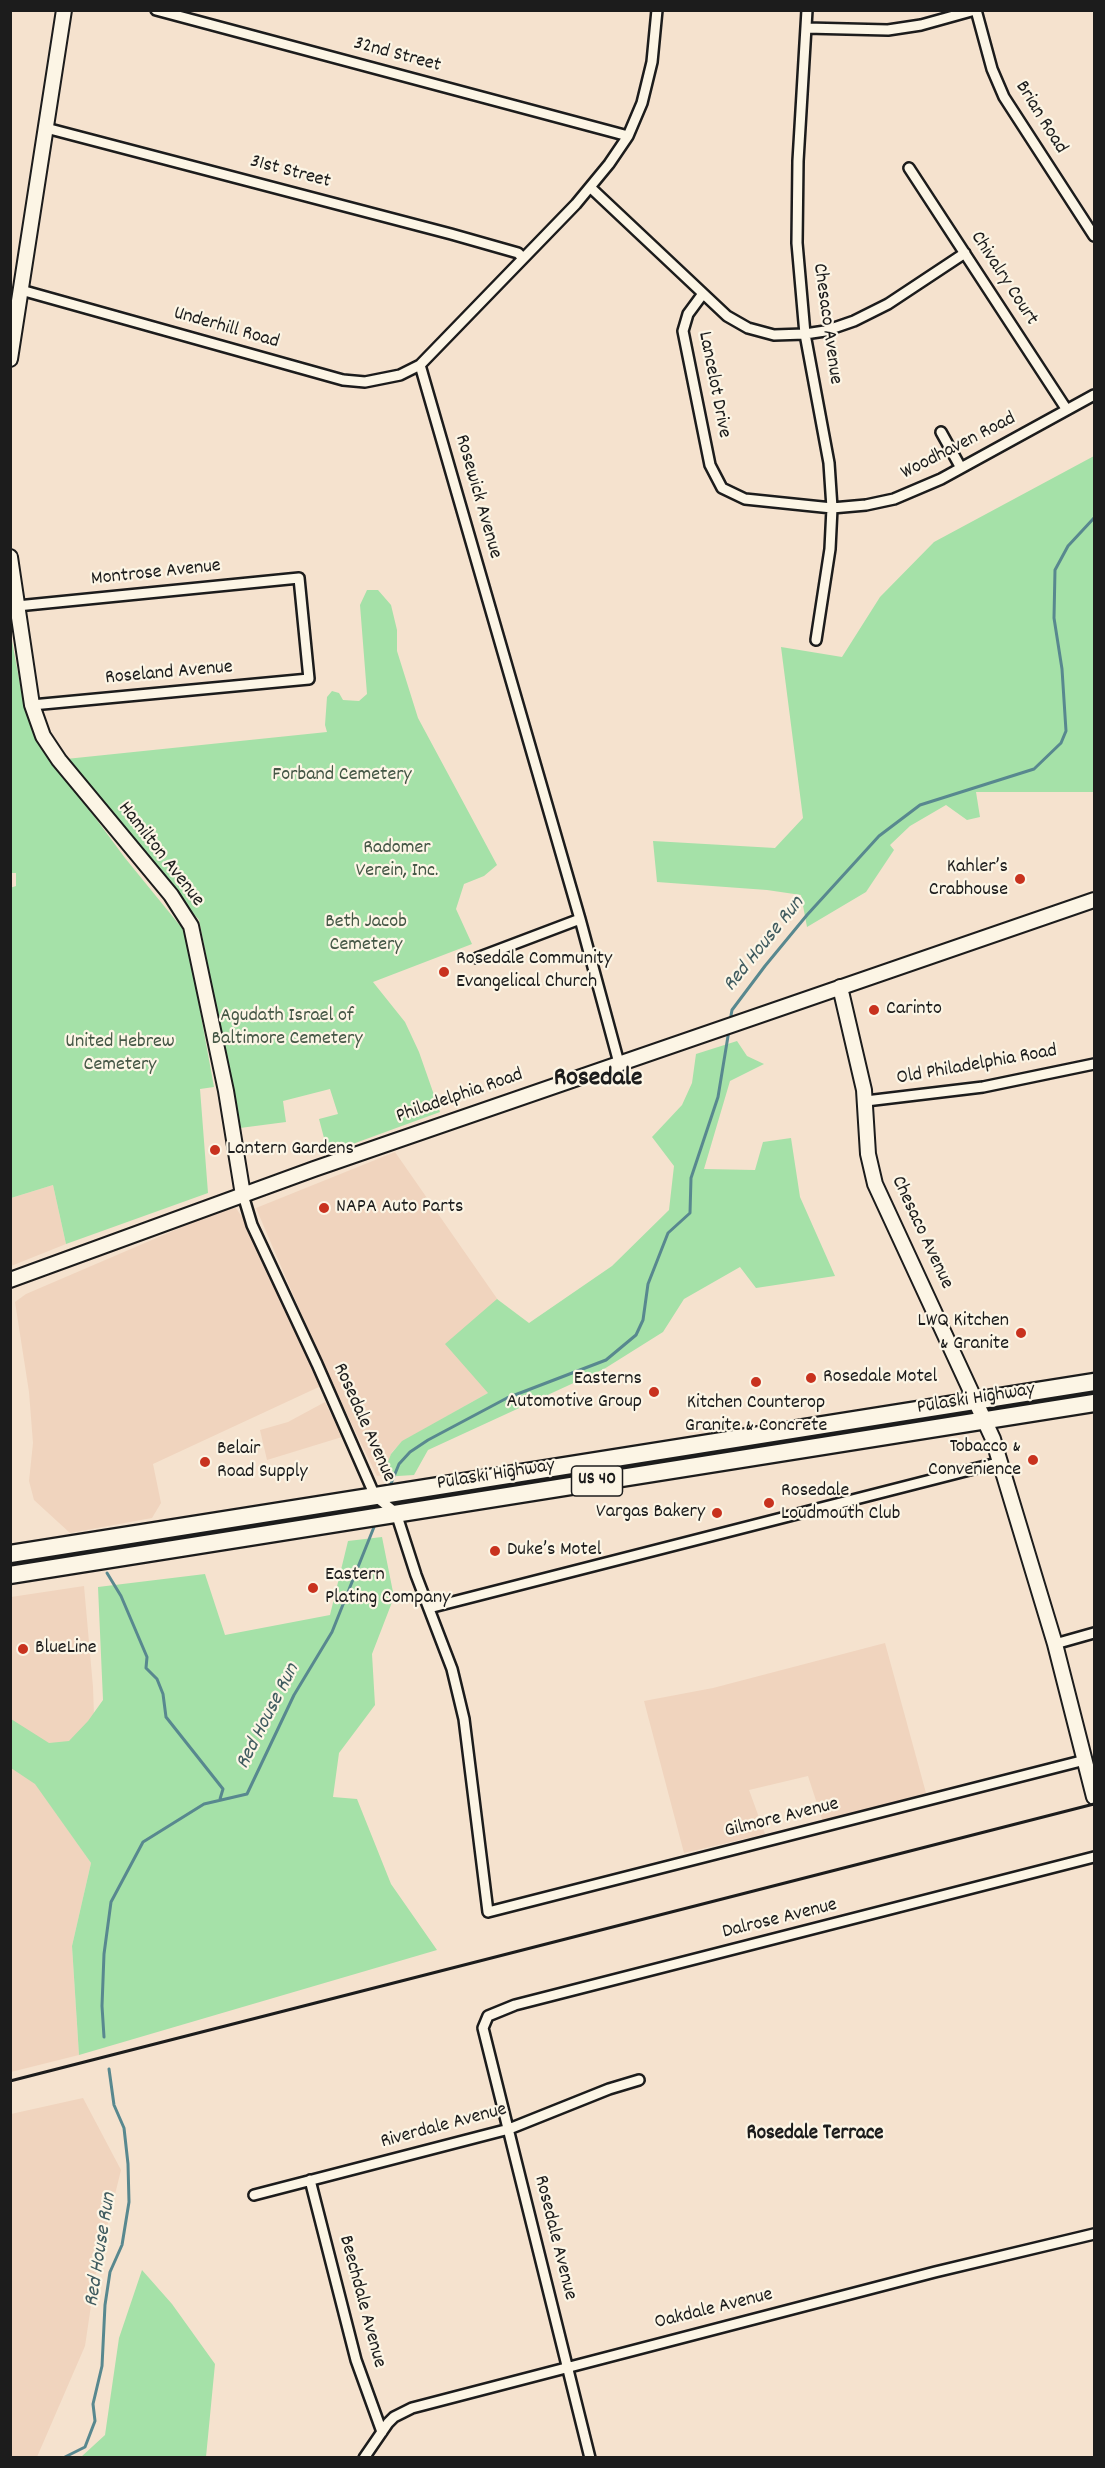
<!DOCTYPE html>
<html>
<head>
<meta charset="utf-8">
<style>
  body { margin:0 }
  #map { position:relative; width:1105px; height:2468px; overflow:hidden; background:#f5e2ce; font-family:Dekko,sans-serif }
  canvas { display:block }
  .frame { position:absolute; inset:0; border:12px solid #1c1c1c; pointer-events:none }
</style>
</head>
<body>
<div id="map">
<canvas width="1105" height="2468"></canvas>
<div class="frame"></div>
</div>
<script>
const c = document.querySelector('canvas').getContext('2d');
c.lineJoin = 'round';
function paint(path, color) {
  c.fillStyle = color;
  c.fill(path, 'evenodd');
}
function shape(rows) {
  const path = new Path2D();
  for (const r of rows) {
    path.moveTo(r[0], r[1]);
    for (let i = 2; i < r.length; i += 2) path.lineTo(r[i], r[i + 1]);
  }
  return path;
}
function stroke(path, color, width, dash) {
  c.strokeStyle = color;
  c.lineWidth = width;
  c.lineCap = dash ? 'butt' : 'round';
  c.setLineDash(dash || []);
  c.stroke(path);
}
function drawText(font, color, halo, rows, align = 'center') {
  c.font = font + ' Dekko,sans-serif';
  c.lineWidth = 4.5;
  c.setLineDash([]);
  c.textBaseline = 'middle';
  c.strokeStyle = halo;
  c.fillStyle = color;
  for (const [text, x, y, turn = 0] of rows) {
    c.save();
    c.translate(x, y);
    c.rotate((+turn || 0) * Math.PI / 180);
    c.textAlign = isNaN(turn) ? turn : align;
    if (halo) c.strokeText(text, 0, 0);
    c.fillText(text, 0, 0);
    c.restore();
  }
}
paint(shape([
  [395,1152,498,1300,488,1393,403,1441,392,1452,383,1475,377,1476,324,1367,256,1208],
  [53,1185,66,1244,11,1266,11,1198],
  [236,1208,250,1229,321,1386,153,1464,161,1503,152,1518,70,1533,34,1500,29,1481,33,1443,29,1392,15,1302,26,1294,224,1209],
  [325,1402,342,1437,267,1460,260,1430,288,1422],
  [84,1586,93,1687,96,1775,36,1784,91,1863,72,1946,79,2055,11,2072,11,1597],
  [885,1643,926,1793,823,1822,808,1776,749,1790,765,1834,684,1853,644,1701,713,1688],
  [83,2098,121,2170,96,2272,85,2346,37,2457,11,2457,11,2114]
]), '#f0d4be');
paint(shape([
  [1094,456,1094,792,976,792,980,817,967,820,946,805,910,826,890,845,894,850,866,892,807,927,801,895,767,890,657,882,653,841,775,848,803,818,781,647,842,657,880,597,934,542],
  [367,590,378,590,391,605,397,630,397,651,418,718,497,865,484,876,464,884,456,909,472,944,373,982,405,1022,419,1052,440,1112,328,1153,319,1119,338,1114,330,1089,283,1101,286,1122,240,1128,199,920,157,873,99,795,66,759,327,732,325,725,327,697,332,691,339,693,343,700,359,701,367,694,360,605],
  [10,630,20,684,34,735,125,858,182,928,187,939,214,1087,200,1089,208,1193,66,1244,53,1185,11,1198,10,888,16,886,16,873,10,873],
  [737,1041,747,1056,764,1064,730,1081,704,1169,755,1170,763,1142,791,1138,800,1197,835,1276,756,1288,740,1267,684,1299,663,1332,604,1369,428,1450,414,1475,382,1477,391,1454,402,1441,488,1393,445,1344,497,1299,529,1323,612,1266,669,1210,674,1166,652,1137,682,1105,692,1083,696,1054],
  [382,1537,394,1597,372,1654,375,1705,339,1753,333,1797,357,1799,391,1884,437,1950,79,2055,72,1946,91,1863,35,1784,11,1768,11,1719,49,1743,69,1741,88,1721,103,1700,98,1587,205,1574,225,1635,330,1615,348,1541],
  [142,2270,172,2304,215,2364,206,2457,81,2457,105,2435,119,2338]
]), '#a5e1a8');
stroke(shape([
  [730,1021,732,1010,765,966,807,915,879,836,920,805,1034,769,1061,743,1066,731,1062,669,1054,618,1055,570,1068,546,1094,518],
  [390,1486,399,1464,410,1452,428,1440,507,1398,606,1360,636,1335,643,1320,648,1284,668,1233,690,1213,691,1178,718,1097,729,1030],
  [107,1573,121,1596,147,1657,146,1668,157,1679,163,1694,166,1717,223,1789,220,1799],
  [104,2037,102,2006,104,1954,111,1902,143,1842,204,1804,247,1794,294,1695,332,1632,374,1527],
  [63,2458,85,2447,95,2421,93,2404,102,2366,105,2305,110,2272,122,2245,129,2202,128,2164,124,2128,114,2105,109,2069]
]), '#58888f', 3);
const street = shape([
  [156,10,628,136],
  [807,10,798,161,797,243,805,334,829,463,832,508,830,549,816,640],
  [976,10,992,69,1004,97,1094,236],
  [806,28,888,30,921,25,975,10],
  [46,128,451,234,518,253,523,258],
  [909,168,1067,410],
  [591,188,727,316,748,328,774,335,805,334,825,331,854,321,888,304,965,253],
  [21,290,343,380,365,382,400,375,420,365,576,204,609,164,628,136,642,103,652,62,657,10],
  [702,295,688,314,683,331,710,465,722,488,745,499,832,508,866,505,894,499,941,479,1094,395],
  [420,365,580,919,619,1063],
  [941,432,961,468],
  [17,606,299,578,309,679,32,705],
  [477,958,580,919],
  [866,1101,983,1087,1094,1064],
  [243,1195,252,1225,317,1364,375,1496,396,1513,416,1575,452,1669,464,1719,488,1912,1085,1760],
  [429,1608,1001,1462],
  [1055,1644,1094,1633],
  [310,2180,356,2360,382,2432],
  [254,2195,509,2129,609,2089,639,2080],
  [364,2458,388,2423,394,2417,412,2408,935,2272,1094,2234],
  [590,2458,483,2028,488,2016,515,2005,1094,1857]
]);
const secondary = shape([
  [10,359,64,10],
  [10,557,32,705,43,736,59,760,171,895,191,926,226,1091,243,1195],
  [840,987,864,1090,868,1154,875,1184,993,1439,1055,1644,1094,1797],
  [10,1280,314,1169,1094,900]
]);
const highway = shape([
  [10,1554,1094,1382],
  [10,1575,1094,1403]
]);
stroke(street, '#1c1c1c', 14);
stroke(secondary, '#1c1c1c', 18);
stroke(highway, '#1c1c1c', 21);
stroke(street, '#fcf5e5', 9);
stroke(secondary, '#fcf5e5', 14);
stroke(highway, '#fcf5e5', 16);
stroke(shape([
  [10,2081,1094,1804]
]), '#1c1c1c', 3);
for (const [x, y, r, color] of [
  [1020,879,6,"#c8321e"],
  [444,972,6,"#c8321e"],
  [874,1010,6,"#c8321e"],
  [215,1150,6,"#c8321e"],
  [324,1208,6,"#c8321e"],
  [1021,1333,6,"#c8321e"],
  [811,1378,6,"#c8321e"],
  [756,1382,6,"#c8321e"],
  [654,1392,6,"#c8321e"],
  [1033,1460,6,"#c8321e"],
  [205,1462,6,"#c8321e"],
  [769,1503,6,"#c8321e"],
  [717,1513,6,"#c8321e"],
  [495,1551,6,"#c8321e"],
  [313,1588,6,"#c8321e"],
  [23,1649,6,"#c8321e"]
]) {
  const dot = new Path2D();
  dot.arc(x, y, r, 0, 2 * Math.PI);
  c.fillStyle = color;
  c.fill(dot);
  stroke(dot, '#fcf5e5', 2);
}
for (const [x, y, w] of [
  [597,1481,51]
]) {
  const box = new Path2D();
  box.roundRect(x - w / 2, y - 15, w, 30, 4.5);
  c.fillStyle = '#fcf5e5';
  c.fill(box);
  stroke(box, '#1c1c1c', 1.5);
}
drawText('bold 18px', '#1c1c1c', null, [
  ["US 40",597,1481]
]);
drawText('20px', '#1c1c1c', '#fcf5e5', [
  ["32nd Street",397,56,15],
  ["Brian Road",1040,118,58],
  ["31st Street",290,173,15],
  ["Chivalry Court",1003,279,57],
  ["Chesaco Avenue",826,324,82],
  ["Underhill Road",226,329,16],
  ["Lancelot Drive",713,385,79],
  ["Woodhaven Road",959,447,-27],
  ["Rosewick Avenue",477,497,74],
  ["Montrose Avenue",156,574,-6],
  ["Roseland Avenue",169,674,-5],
  ["Hamilton Avenue",160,855,52],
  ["Old Philadelphia Road",977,1066,-10],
  ["Philadelphia Road",460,1097,-19],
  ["Chesaco Avenue",921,1233,65],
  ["Pulaski Highway",976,1400,-9],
  ["Rosedale Avenue",363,1423,66],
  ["Pulaski Highway",496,1476,-9],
  ["Gilmore Avenue",782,1819,-14],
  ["Dalrose Avenue",780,1920,-14],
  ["Riverdale Avenue",444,2127,-15],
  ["Rosedale Avenue",554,2238,76],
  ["Beechdale Avenue",361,2302,75],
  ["Oakdale Avenue",714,2310,-14]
]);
drawText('20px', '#455746', '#fcf5e5', [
  ["Forband Cemetery",342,776],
  ["Radomer",397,849],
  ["Verein, Inc.",397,872],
  ["Beth Jacob",366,923],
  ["Cemetery",366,946],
  ["Agudath Israel of",287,1017],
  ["Baltimore Cemetery",287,1040],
  ["United Hebrew",120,1043],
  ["Cemetery",120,1066]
]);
drawText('20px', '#1c1c1c', '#fcf5e5', [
  ["Kahler’s",1008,868,"right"],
  ["Crabhouse",1008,891,"right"],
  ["Rosedale Community",456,960],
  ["Evangelical Church",456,983],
  ["Carinto",886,1010],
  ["Lantern Gardens",227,1150],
  ["NAPA Auto Parts",336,1208],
  ["LWQ Kitchen",1009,1322,"right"],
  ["& Granite",1009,1345,"right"],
  ["Rosedale Motel",823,1378],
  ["Easterns",642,1380,"right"],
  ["Automotive Group",642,1403,"right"],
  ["Kitchen Counterop",756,1404,"center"],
  ["Granite & Concrete",756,1427,"center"],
  ["Tobacco &",1021,1448,"right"],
  ["Convenience",1021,1471,"right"],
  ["Belair",217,1450],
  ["Road Supply",217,1473],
  ["Rosedale",781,1492],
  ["Loudmouth Club",781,1515],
  ["Vargas Bakery",705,1513,"right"],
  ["Duke’s Motel",507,1551],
  ["Eastern",325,1576],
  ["Plating Company",325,1599],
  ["BlueLine",35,1649]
], 'left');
drawText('italic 21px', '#3f5b5f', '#fcf5e5', [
  ["Red House Run",765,945,-51],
  ["Red House Run",269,1717,-63],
  ["Red House Run",102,2250,-81]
]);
drawText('bold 21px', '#1c1c1c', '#fcf5e5', [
  ["Rosedale Terrace",815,2135]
]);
drawText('bold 26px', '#1c1c1c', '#fcf5e5', [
  ["Rosedale",598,1080]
]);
</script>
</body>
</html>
